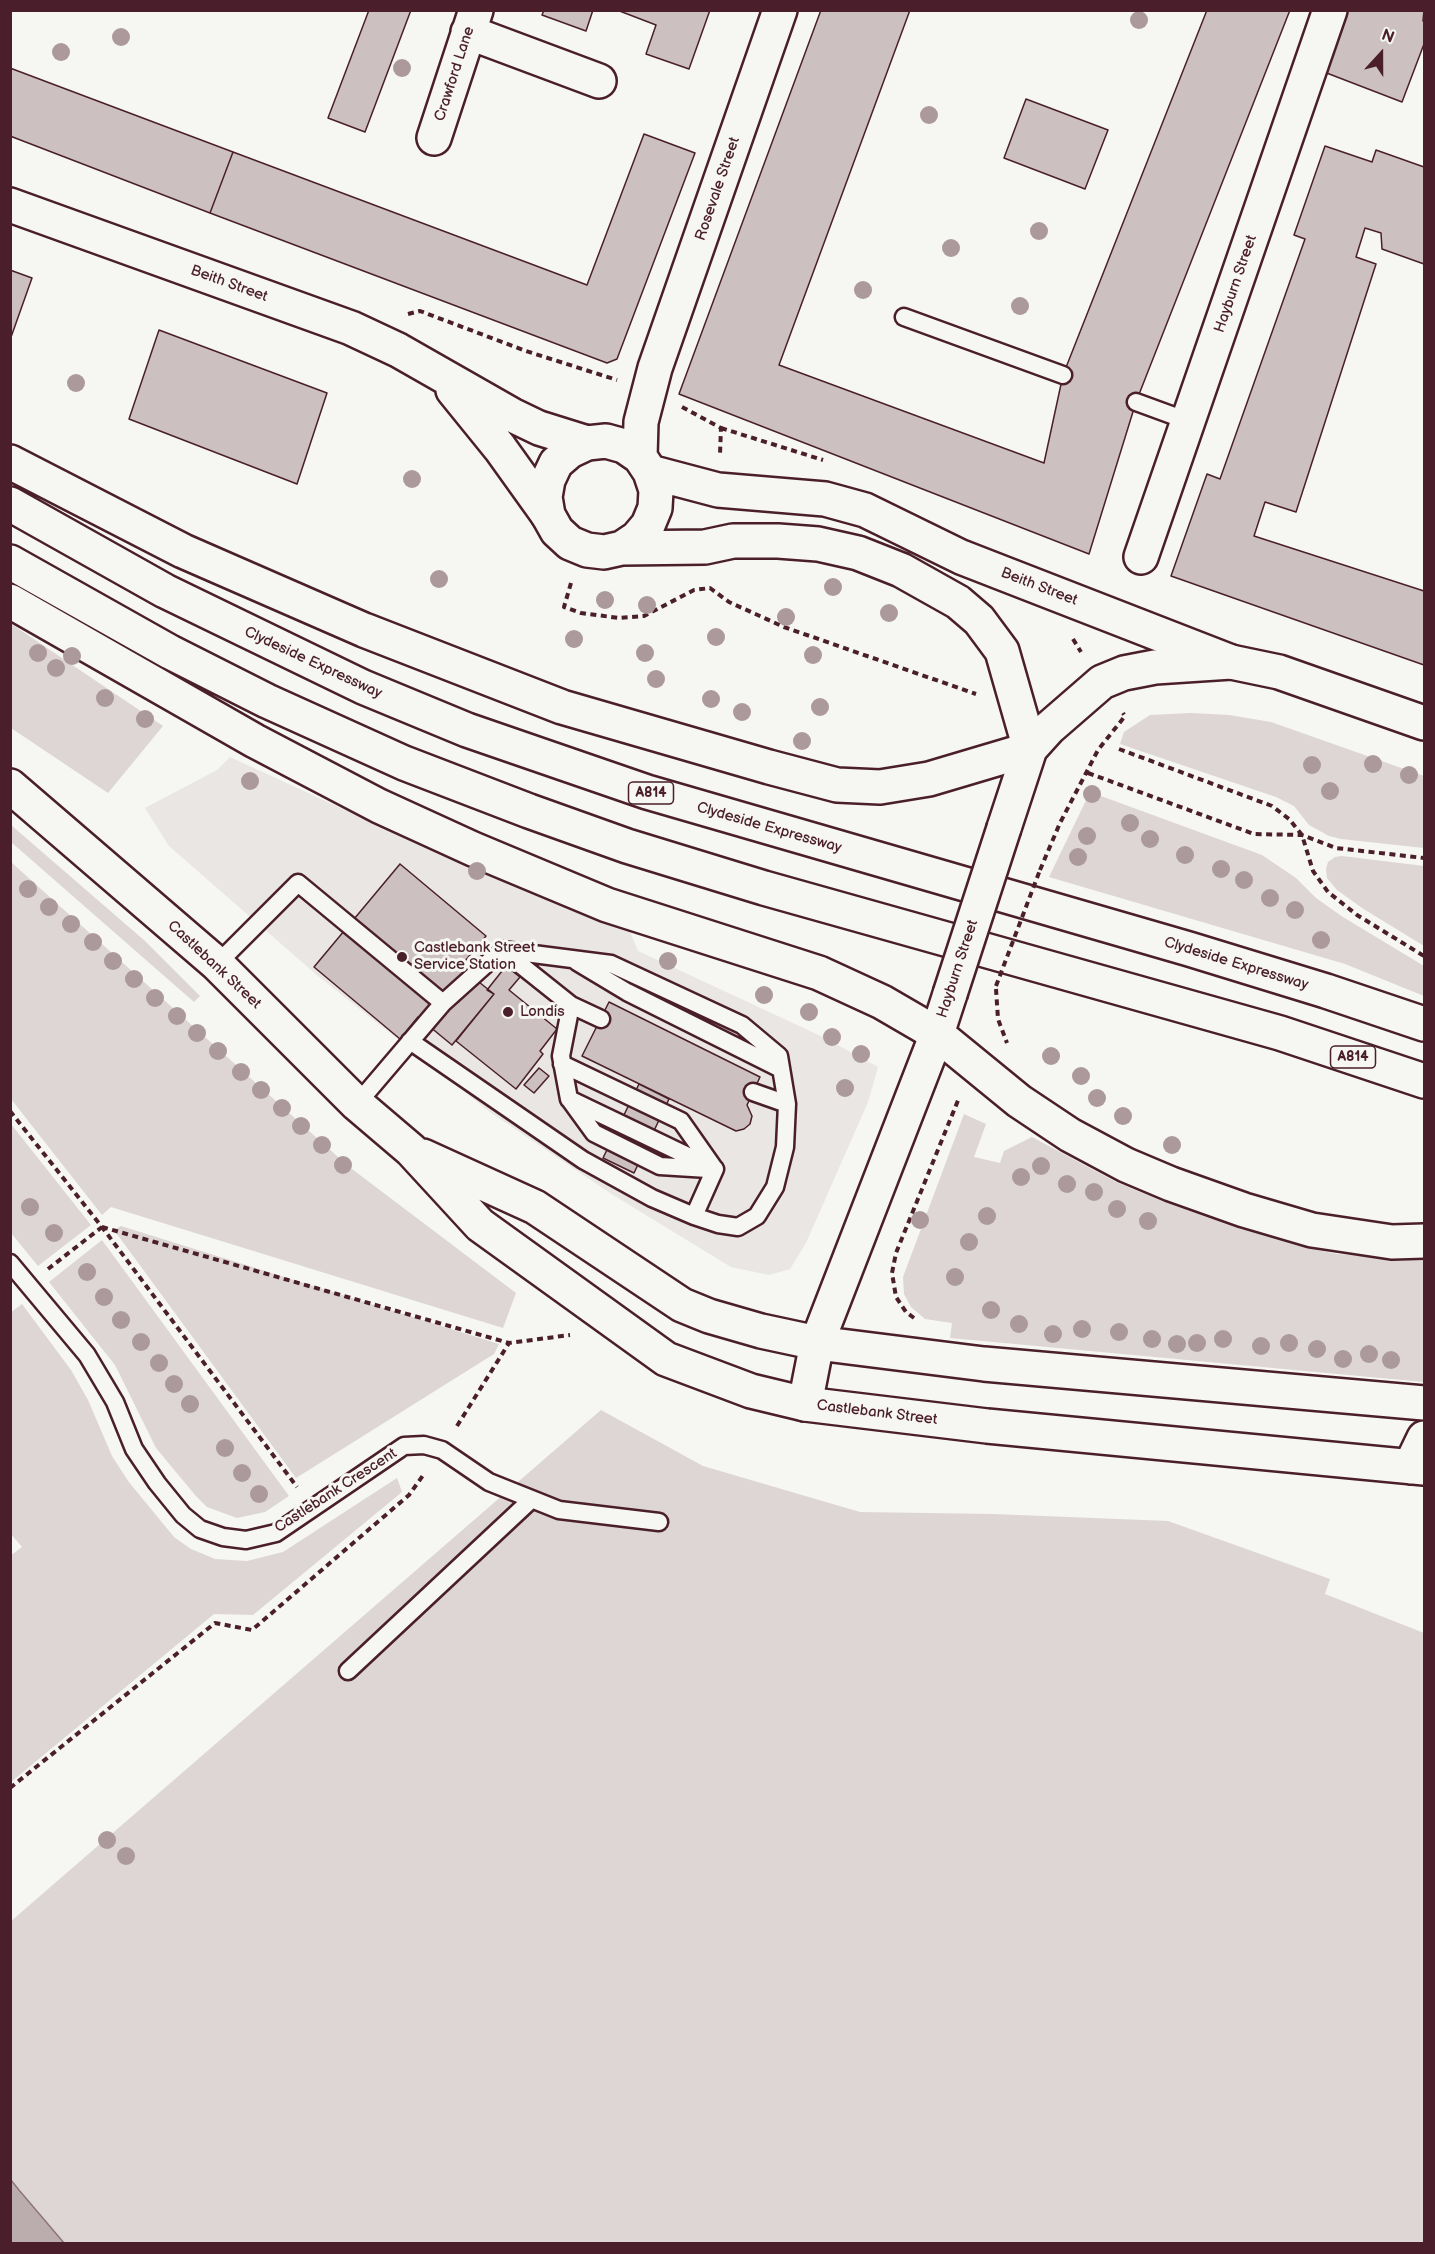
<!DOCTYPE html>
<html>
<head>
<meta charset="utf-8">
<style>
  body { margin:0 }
  #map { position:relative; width:1435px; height:2254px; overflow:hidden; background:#f6f6f2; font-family:"Balsamiq Sans",sans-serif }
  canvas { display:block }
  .frame { position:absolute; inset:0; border:12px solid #4a1f2b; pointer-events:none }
  .north { position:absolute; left:1351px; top:24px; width:60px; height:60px; -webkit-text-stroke:4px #f6f6f2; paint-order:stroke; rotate:21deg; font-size:16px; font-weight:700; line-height:24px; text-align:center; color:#4a1f2b }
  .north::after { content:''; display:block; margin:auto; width:21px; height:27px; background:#4a1f2b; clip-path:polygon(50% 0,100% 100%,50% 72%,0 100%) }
</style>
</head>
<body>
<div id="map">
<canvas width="1435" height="2254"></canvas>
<div class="frame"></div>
<div class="north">N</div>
</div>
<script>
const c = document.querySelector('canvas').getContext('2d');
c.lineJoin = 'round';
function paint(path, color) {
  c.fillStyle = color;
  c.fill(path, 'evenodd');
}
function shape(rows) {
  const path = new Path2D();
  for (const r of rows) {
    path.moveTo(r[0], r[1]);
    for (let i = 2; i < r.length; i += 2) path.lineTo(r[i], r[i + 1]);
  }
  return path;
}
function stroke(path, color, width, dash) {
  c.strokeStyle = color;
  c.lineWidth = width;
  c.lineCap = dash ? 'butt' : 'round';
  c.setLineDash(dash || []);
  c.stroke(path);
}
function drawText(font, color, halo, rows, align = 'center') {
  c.font = font + ' "Balsamiq Sans",sans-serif';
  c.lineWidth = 6;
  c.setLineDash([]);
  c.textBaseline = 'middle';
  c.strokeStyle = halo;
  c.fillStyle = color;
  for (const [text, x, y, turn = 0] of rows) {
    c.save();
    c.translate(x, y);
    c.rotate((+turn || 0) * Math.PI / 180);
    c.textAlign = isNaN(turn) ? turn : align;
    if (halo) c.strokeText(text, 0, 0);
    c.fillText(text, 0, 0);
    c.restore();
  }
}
paint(shape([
  [230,757,445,856,630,932,638,951,825,1038,878,1067,868,1102,806,1243,790,1269,769,1275,731,1267,613,1195,490,1112,318,976,169,846,145,808,217,770]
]), '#e9e6e3');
paint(shape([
  [10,623,163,726,108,793,11,728],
  [1191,713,1229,715,1271,722,1424,776,1424,848,1341,839,1329,836,1309,825,1294,806,1276,797,1120,744,1124,732,1150,715],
  [1090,792,1262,855,1296,878,1316,898,1343,917,1424,966,1424,996,1345,964,1049,877],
  [11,825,145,941,200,996,194,1002,11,842],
  [1342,856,1424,866,1424,946,1362,908,1337,890,1327,878,1326,869,1328,862,1335,857],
  [11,862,348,1166,516,1293,503,1328,111,1207,102,1215,11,1099],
  [964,1114,986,1124,974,1157,1000,1163,1004,1151,1032,1137,1116,1182,1164,1202,1237,1228,1299,1246,1337,1254,1408,1259,1424,1258,1424,1382,950,1338,952,1323,925,1319,911,1307,904,1294,903,1277],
  [11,1124,91,1225,38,1266,11,1233],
  [121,1226,499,1344,494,1354,296,1478,114,1230],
  [102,1240,289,1496,265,1512,237,1518,207,1507,195,1495,156,1448,115,1365,49,1282],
  [22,1304,71,1370,88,1400,112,1456,128,1481,174,1537,191,1549,215,1559,247,1561,283,1552,397,1478,402,1492,253,1615,214,1614,11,1782,10,1556,22,1547,10,1533,10,1313],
  [601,1410,703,1466,860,1512,993,1514,1168,1521,1330,1579,1325,1594,1424,1633,1424,2243,64,2243,11,2179,10,1922]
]), '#ddd6d5');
const water = shape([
  [11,2180,19,2190,64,2243,11,2243,11,2180]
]);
paint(water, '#bbadae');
stroke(water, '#8e747a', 1.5);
const building = shape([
  [369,10,411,10,365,132,328,118,369,10],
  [544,10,593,10,586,31,542,15,544,10],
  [617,10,710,10,689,69,646,54,656,25,617,10],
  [821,10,910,10,779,365,1044,463,1063,375,1207,10,1290,10,1136,402,1089,554,679,394,821,10],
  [1347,10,1424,10,1423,21,1424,21,1424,44,1402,102,1324,72,1347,10],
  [10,68,233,152,210,213,10,136,10,68],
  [1026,99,1108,130,1085,189,1004,158,1026,99],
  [644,134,695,153,617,359,607,363,210,213,233,152,587,285,644,134],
  [1325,146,1372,162,1376,150,1424,167,1424,264,1382,249,1381,233,1365,228,1356,257,1376,264,1296,512,1265,502,1254,536,1424,591,1424,665,1171,576,1207,474,1220,479,1305,239,1294,235,1325,146],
  [10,270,32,278,10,340,10,270],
  [159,330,327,393,297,484,129,419,159,330],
  [400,864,486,936,460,967,494,994,452,1045,418,1017,400,1039,314,967,400,864],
  [506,966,520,977,509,990,557,1029,540,1051,543,1054,516,1089,456,1041,494,994,487,990,506,966],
  [609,1002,760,1077,747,1105,752,1116,750,1124,744,1129,736,1131,582,1056,609,1002],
  [539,1068,549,1076,534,1093,524,1085,539,1068],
  [639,1084,669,1099,634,1173,603,1158,639,1084]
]);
paint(building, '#ccc1c0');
stroke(building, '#4a1f2b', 1.5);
const service = shape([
  [904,317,1063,375],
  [1136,402,1188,421],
  [502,950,571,1005,561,1056,569,1099,715,1169,694,1216],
  [577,962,627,992,781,1069],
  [217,964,298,883,443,1003,357,1104],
  [571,1005,601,1019],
  [410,1041,583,1160,652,1198,694,1216,718,1224,738,1227,757,1216,775,1187,785,1147,787,1104,779,1056,742,1025,611,964,502,950,443,1003],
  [562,1064,681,1121,714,1168],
  [753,1092,787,1104],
  [570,1100,594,1133,660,1166,708,1169],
  [10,1263,87,1355,115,1402,134,1449,157,1483,183,1515,200,1529,223,1537,246,1540,276,1533,404,1446,424,1445,442,1450,489,1482,559,1510,659,1522],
  [348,1671,532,1499]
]);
const minor = shape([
  [468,32,599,81],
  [434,138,476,10],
  [10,205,351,328,398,350,512,415,539,428,587,443],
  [453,390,500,448,548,515],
  [1141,557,1330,10]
]);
const tertiary = shape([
  [640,457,641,422,655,368,780,10],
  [650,472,718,490,825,499,865,510,961,557,1231,662],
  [622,548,637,538,648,525,655,508,656,490,650,472,640,457,624,446,606,441,587,443,570,451,556,463,548,480,545,497,548,515,557,531,570,543,587,550,604,552,622,548,705,547,733,541,778,541,818,544,858,553,901,570,958,602,979,620,1002,651,1030,749],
  [10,786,217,964,357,1104,411,1150,480,1225,666,1359,751,1391,805,1404],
  [423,1156,535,1207,682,1305,709,1316,761,1331,817,1343]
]);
const secondary = shape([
  [1004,828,1030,749,1049,728,1102,682,1124,673,1155,667,1231,662,1279,672,1424,723],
  [950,994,937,1034,817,1343,805,1404,987,1426,1424,1468],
  [937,1034,1019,1101,1070,1135,1126,1165,1171,1184,1244,1210,1312,1230,1392,1242,1424,1241],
  [817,1343,984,1364,1424,1403],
  [1410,1467,1424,1438]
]);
const primary = shape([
  [10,462,183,551,364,630,562,707,769,767,837,785,880,787,929,779,1030,749],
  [10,504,165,591,363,687,467,730,647,792,1189,949,1326,991,1424,1024],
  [10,562,170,652,267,701,404,763,529,811,627,846,764,888,1280,1033,1424,1081],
  [10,601,255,741,379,806,473,849,607,905,819,973,882,1002,937,1034]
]);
stroke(service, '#4a1f2b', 21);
stroke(minor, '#4a1f2b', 38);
stroke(tertiary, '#4a1f2b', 38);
stroke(secondary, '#4a1f2b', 38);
stroke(primary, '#4a1f2b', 38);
stroke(shape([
  [408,314,420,311,526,351,617,380],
  [682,407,721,428,720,454],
  [721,428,823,460],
  [571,583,564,607,581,613,619,618,644,616,694,590,710,588,729,602,784,627,976,694],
  [1073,639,1081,652],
  [1119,749,1272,806,1289,819,1302,835,1313,871,1328,892,1357,915,1424,956],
  [1088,773,1254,834,1302,835,1336,848,1424,858],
  [1040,870,1060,823,1098,750,1125,716,1123,713],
  [996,989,998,1019,1007,1043],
  [10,1111,102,1227,297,1487],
  [102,1227,509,1343,570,1335],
  [48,1269,102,1227],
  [914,1318,906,1312,896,1297,892,1273,896,1253,959,1098],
  [457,1426,509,1343],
  [10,1788,215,1623,252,1630,409,1495,424,1474]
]), '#4a1f2b', 4, [6, 4.5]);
stroke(service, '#f6f6f2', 16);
stroke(minor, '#f6f6f2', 33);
stroke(tertiary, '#f6f6f2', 33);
stroke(secondary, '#f6f6f2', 33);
stroke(primary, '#f6f6f2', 33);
const secondaryBridge = shape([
  [950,994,1004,828]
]);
stroke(secondaryBridge, '#4a1f2b', 38, []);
stroke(shape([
  [996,986,1040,870]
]), '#4a1f2b', 4, [6, 4.5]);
stroke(secondaryBridge, '#f6f6f2', 33);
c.fillStyle = '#ac999c';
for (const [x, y] of [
  [1139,20],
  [121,37],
  [61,52],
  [402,68],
  [929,115],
  [1039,231],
  [951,248],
  [863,290],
  [1020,306],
  [76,383],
  [412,479],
  [439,579],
  [833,587],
  [605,600],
  [647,605],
  [889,613],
  [786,617],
  [716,637],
  [574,639],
  [38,653],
  [645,653],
  [813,655],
  [72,656],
  [56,668],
  [656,679],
  [105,698],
  [711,699],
  [820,707],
  [742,712],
  [145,719],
  [802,741],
  [1373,764],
  [1312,765],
  [1409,775],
  [250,781],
  [1330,791],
  [1092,794],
  [1130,823],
  [1087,836],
  [1150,839],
  [1185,855],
  [1078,857],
  [1221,869],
  [477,871],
  [1244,880],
  [28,889],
  [1270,898],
  [49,907],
  [1295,910],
  [71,924],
  [1321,940],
  [93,942],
  [113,961],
  [668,961],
  [134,979],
  [764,995],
  [155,998],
  [809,1012],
  [177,1016],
  [197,1033],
  [832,1037],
  [218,1051],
  [861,1054],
  [1051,1056],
  [241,1072],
  [1081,1076],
  [845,1088],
  [261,1090],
  [1097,1098],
  [282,1108],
  [1123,1116],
  [301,1126],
  [322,1145],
  [1172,1145],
  [343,1165],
  [1041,1166],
  [1021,1177],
  [1067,1184],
  [1094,1192],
  [30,1207],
  [1117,1209],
  [987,1216],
  [920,1220],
  [1148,1221],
  [54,1233],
  [969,1242],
  [87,1272],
  [955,1277],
  [104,1297],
  [991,1310],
  [121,1320],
  [1019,1324],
  [1082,1329],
  [1119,1332],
  [1053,1334],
  [1152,1339],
  [1223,1339],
  [141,1342],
  [1197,1343],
  [1289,1343],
  [1177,1344],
  [1261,1346],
  [1317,1349],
  [1369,1354],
  [1343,1359],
  [1391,1360],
  [159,1363],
  [174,1384],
  [190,1404],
  [225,1448],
  [242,1473],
  [259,1494],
  [107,1840],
  [126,1856]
]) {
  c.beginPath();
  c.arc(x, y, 9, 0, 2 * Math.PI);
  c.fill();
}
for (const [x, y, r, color] of [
  [402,957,6,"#4a1f2b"],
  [508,1012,6,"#4a1f2b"]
]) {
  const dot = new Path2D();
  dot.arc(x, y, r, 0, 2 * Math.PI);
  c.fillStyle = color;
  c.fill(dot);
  stroke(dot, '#f6f6f2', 2);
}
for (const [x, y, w] of [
  [651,793,45],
  [1353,1057,45]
]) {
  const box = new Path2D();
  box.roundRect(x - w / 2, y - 11, w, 22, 4.5);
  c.fillStyle = '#f6f6f2';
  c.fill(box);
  stroke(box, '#4a1f2b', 1.5);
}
drawText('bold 14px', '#4a1f2b', null, [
  ["A814",651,793],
  ["A814",1353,1057]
]);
drawText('15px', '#4a1f2b', '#f6f6f2', [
  ["Crawford Lane",455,74,-72],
  ["Rosevale Street",718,189,-71],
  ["Beith Street",229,284,20],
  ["Hayburn Street",1236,284,-71],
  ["Beith Street",1039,587,21],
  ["Clydeside Expressway",313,663,25],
  ["Clydeside Expressway",769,828,16],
  ["Clydeside Expressway",1236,964,17],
  ["Castlebank Street",214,965,43],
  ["Hayburn Street",958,969,-72],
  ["Castlebank Street",877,1413,7],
  ["Castlebank Crescent",336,1491,-33]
]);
drawText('15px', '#4a1f2b', '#f6f6f2', [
  ["Castlebank Street",414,948],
  ["Service Station",414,965],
  ["Londis",520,1012]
], 'left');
</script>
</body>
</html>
